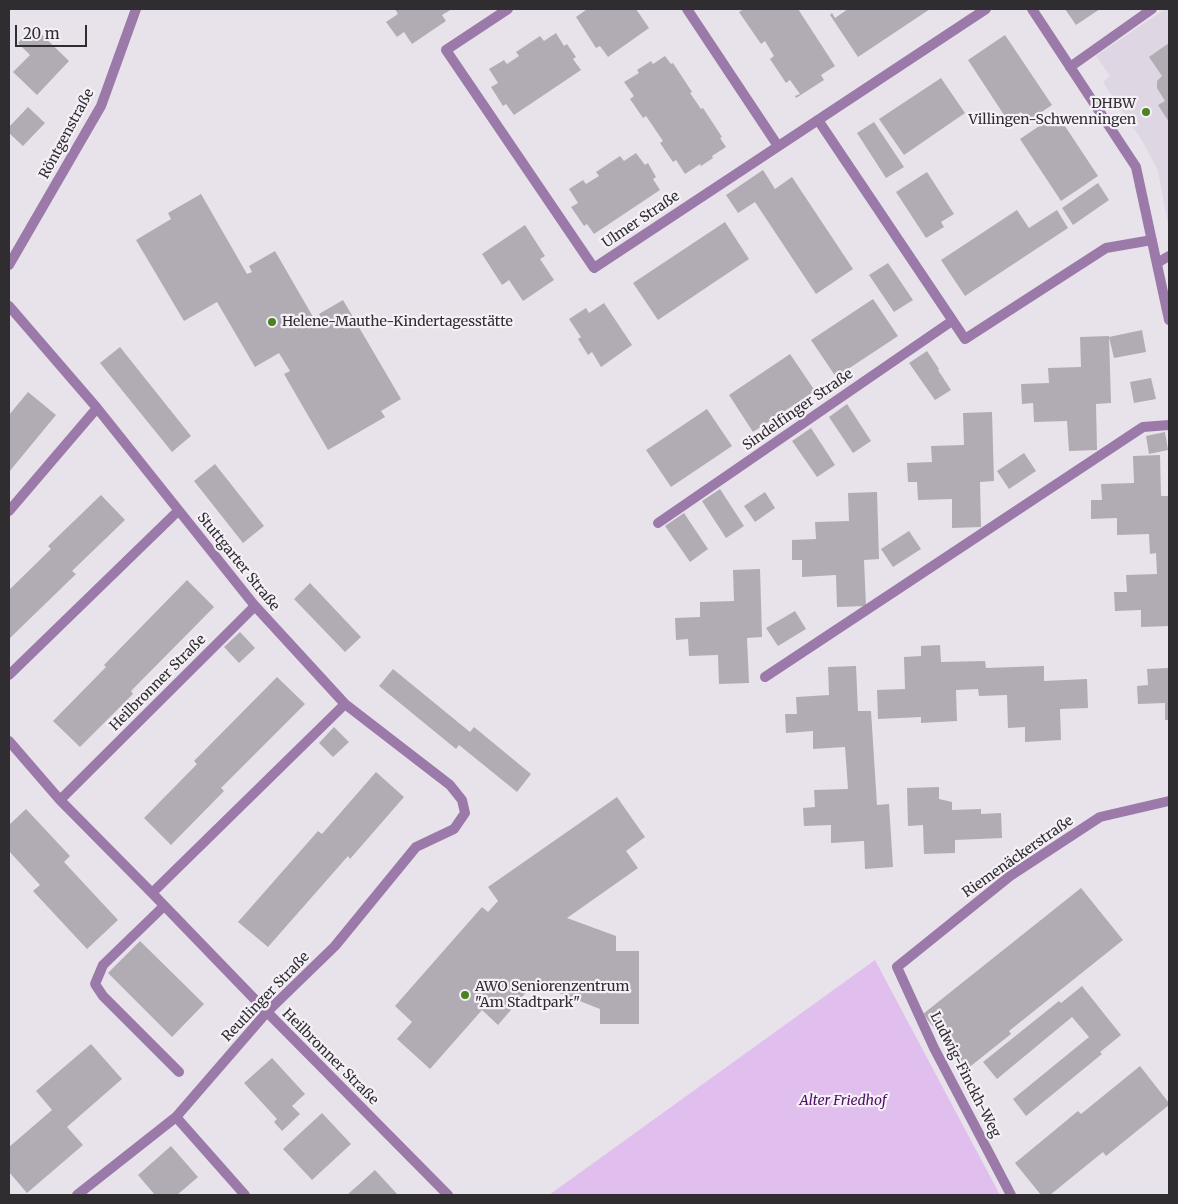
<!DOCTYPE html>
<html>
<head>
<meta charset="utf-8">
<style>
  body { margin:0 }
  #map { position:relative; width:1178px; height:1204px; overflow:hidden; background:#e8e3ea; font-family:Merriweather,serif }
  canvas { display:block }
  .frame { position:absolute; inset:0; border:10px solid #2f2d2f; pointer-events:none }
  .scale { position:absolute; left:15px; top:25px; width:72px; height:22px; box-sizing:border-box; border:2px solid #2f2d2f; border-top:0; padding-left:6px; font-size:15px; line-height:18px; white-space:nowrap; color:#2f2d2f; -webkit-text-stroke:4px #f5f0f7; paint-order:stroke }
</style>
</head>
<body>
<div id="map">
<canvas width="1178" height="1204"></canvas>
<div class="frame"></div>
<div class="scale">20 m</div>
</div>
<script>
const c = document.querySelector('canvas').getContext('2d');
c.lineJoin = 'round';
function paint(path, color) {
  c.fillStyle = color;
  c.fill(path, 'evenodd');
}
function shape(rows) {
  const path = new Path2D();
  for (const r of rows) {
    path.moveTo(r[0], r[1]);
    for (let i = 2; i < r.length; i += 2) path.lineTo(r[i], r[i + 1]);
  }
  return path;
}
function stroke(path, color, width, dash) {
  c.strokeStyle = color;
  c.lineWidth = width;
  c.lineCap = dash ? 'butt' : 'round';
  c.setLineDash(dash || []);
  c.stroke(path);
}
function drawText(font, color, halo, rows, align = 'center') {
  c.font = font + ' Merriweather,serif';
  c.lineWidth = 4.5;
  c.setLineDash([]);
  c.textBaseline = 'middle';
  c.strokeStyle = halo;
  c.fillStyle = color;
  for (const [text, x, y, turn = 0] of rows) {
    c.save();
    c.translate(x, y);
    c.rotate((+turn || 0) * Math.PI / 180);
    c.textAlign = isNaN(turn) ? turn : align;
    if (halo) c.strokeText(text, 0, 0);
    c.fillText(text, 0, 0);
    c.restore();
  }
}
paint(shape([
  [1165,9,1169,9,1169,230,1158,171,1143,142,1103,82,1110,76,1096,56]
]), '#ded6e2');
paint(shape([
  [875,960,1000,1195,549,1195]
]), '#e0beee');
paint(shape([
  [395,9,452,9,442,15,446,21,412,44,404,32,397,37,386,22,398,14],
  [585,9,636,9,649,28,608,57,600,46,596,48,576,17,586,10],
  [744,9,798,9,835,66,821,75,824,80,796,98,795,96,800,94,790,80,786,83,770,59,774,56,765,41,761,44,739,12],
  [848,9,930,9,858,57,830,15,832,13,835,18],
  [1065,9,1100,9,1076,25],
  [33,26,69,61,37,95,13,72,30,55,18,43],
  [556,33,564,46,567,44,576,57,573,59,581,70,514,115,506,104,503,106,491,87,498,83,489,69,504,60,507,64,519,56,516,52,540,36,544,41],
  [1005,35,1052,105,1028,121,1021,112,1008,121,968,60],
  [1169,43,1169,122,1158,105,1165,101,1157,88,1157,81,1162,76,1149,57],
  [665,56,671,64,673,63,692,92,690,93,701,109,703,108,722,137,720,138,726,147,712,156,713,158,701,166,700,164,685,174,676,160,673,162,660,143,663,141,646,116,643,118,630,99,634,96,624,82,639,73,637,70,651,61,653,64],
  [941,78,965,113,904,155,879,119],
  [28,107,45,123,23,146,9,133,9,127],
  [1057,114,1098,176,1061,201,1020,139],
  [874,122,904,167,886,178,857,133],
  [636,153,645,165,648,163,656,177,653,179,660,190,594,234,587,224,584,226,571,207,578,203,569,189,583,180,586,184,599,176,596,172,620,156,624,161],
  [763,170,775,189,792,177,853,269,816,294,755,202,738,213,726,195],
  [927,172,954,214,941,222,944,227,926,238,896,192],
  [1098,183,1109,200,1073,225,1062,208],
  [201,194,247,274,252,272,249,266,275,251,316,322,322,319,319,314,343,300,401,399,381,411,385,417,328,450,284,374,290,371,279,353,255,367,217,302,184,321,136,240,171,219,168,213],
  [1017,210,1029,228,1057,210,1068,228,965,296,941,260],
  [725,222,749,259,658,320,633,283],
  [525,225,545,256,540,259,554,280,523,301,509,280,502,285,482,254],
  [888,263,913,300,894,312,869,275],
  [873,299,898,336,836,377,811,340],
  [604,303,632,345,601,367,592,352,588,355,578,339,581,337,569,319,586,308,589,313],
  [1142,330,1146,352,1114,358,1109,337],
  [1109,336,1111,403,1096,404,1097,450,1069,451,1067,421,1034,422,1033,403,1022,404,1021,384,1049,383,1048,368,1081,367,1080,337],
  [120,347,191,436,172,452,100,363],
  [927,351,939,369,938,370,951,390,935,400,909,363],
  [790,354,815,391,753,432,729,395],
  [1151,378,1156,399,1134,403,1130,382],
  [28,392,56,415,9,472,9,415],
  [847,404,871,441,853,453,829,417],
  [707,409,732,446,671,487,646,450],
  [992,412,994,481,980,482,981,527,952,528,952,499,918,500,917,482,908,482,907,463,932,462,931,446,964,445,963,413],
  [811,428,835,465,817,477,792,441],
  [1165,432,1168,450,1149,454,1146,436],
  [1024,453,1036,471,1009,489,997,471],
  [1160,455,1161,496,1169,496,1169,626,1141,627,1141,610,1115,611,1114,592,1127,592,1126,575,1157,574,1156,553,1150,554,1149,534,1117,535,1117,518,1091,519,1091,500,1102,500,1101,484,1134,483,1133,456],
  [215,464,264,526,243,543,194,481],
  [720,489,744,526,726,538,702,501],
  [765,492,775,508,755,522,744,506],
  [877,492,879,559,864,560,866,606,837,607,836,575,802,577,802,560,792,560,792,540,816,539,815,522,849,521,848,493],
  [101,495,125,520,72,571,76,574,9,639,9,590,51,549,48,546],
  [684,513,708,549,690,562,665,526],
  [909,531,921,549,893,567,881,549],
  [760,569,762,637,747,638,749,683,719,684,718,655,689,656,688,639,676,640,675,618,700,617,700,602,734,601,733,570],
  [187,580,214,607,131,691,133,694,80,747,53,721,106,667,104,665],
  [310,583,361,637,345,652,294,599],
  [795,611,806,629,778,646,766,628],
  [240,632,255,648,239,663,224,647],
  [940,645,941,662,985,661,986,668,1044,666,1044,681,1087,679,1088,708,1060,709,1061,740,1025,742,1025,727,1008,728,1007,695,979,696,978,689,956,690,957,721,921,723,921,717,878,719,877,690,905,689,904,657,921,656,921,646],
  [856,666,858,711,871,711,877,805,889,804,893,867,865,869,864,841,831,843,831,825,804,826,803,808,815,807,814,790,848,789,845,747,813,749,813,731,786,733,785,714,797,714,796,697,829,695,828,667],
  [1169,668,1169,720,1165,720,1165,703,1138,704,1137,686,1148,685,1147,669],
  [393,669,470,732,474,727,531,774,517,792,459,745,456,749,379,686],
  [277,677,305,704,221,788,224,791,171,845,144,818,197,764,194,761],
  [334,727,349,742,333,757,319,743],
  [376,772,404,797,350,859,348,856,268,947,238,922,318,831,322,834],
  [939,787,939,799,952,802,952,810,981,809,981,814,1001,813,1002,838,955,840,955,853,924,854,923,825,908,826,907,788],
  [617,797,645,837,626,851,638,868,567,918,616,936,616,951,639,951,639,1024,600,1024,600,1009,534,983,498,1025,482,1010,430,1069,397,1039,412,1022,395,1006,482,907,488,912,498,901,488,887],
  [26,809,70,856,64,862,118,920,87,949,33,891,40,885,9,851,9,825],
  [1081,888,1123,940,1009,1031,1011,1034,967,1069,923,1014],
  [140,941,204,1004,172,1037,108,973],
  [1082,986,1121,1035,1100,1052,1102,1054,1026,1116,1013,1099,1089,1037,1072,1017,997,1079,983,1062,1059,1001,1061,1003],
  [91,1044,122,1079,67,1127,83,1145,27,1193,9,1172,9,1147,52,1110,36,1091],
  [272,1058,305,1094,292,1106,300,1114,282,1131,274,1122,277,1119,244,1083],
  [1140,1066,1169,1103,1169,1105,1106,1156,1103,1152,1050,1195,1041,1195,1015,1163,1078,1111,1081,1114],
  [322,1113,351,1144,312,1180,283,1149],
  [171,1146,198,1177,177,1195,155,1195,138,1175],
  [375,1170,398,1195,347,1195]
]), '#b1acb3');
stroke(shape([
  [1070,67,1152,9],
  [1157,263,1169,256],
  [765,677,1143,427,1169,425],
  [164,906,103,965,95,984,103,996,179,1072]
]), '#9b7aa9', 10);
stroke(shape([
  [508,9,446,50,594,268,986,9],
  [687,9,778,146],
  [1032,9,1136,167,1169,320],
  [818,120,965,339,1106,248,1152,240],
  [9,265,101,106,136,9],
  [9,306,97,408,255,606,345,704,450,785,462,800,465,813,454,829,416,847,335,946,267,1012,176,1117,77,1195],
  [9,511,97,408],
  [658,523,952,321],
  [9,675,178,511],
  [9,741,60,800,152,893,267,1012,448,1195],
  [60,800,255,606],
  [152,893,345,704],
  [176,1117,245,1195],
  [1011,1195,934,1048,897,967,1010,876,1100,817,1169,801]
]), '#9b7aa9', 10);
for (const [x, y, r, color] of [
  [1146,112,5,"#498421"],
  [272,322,5,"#498421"],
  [465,995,5,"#498421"]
]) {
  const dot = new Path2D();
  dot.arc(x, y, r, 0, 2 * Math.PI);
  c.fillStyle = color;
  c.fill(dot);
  stroke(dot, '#f5f0f7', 2);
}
drawText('14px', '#2f2d2f', '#f5f0f7', [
  ["DHBW",1136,104,"right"],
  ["Villingen-Schwenningen",1136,120,"right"],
  ["Helene-Mauthe-Kindertagesstätte",282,322],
  ["AWO Seniorenzentrum",475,987],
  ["\"Am Stadtpark\"",475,1003]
], 'left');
drawText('14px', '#2f2d2f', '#f5f0f7', [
  ["Röntgenstraße",67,134,-62],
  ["Ulmer Straße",641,220,-34],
  ["Sindelfinger Straße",798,410,-35],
  ["Stuttgarter Straße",238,562,51],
  ["Heilbronner Straße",158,683,-45],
  ["Riemenäckerstraße",1018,857,-35],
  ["Reutlinger Straße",266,997,-46],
  ["Heilbronner Straße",330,1057,45],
  ["Ludwig-Finckh-Weg",965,1075,63]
]);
drawText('italic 14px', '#500f66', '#f5f0f7', [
  ["Alter Friedhof",843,1101]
]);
</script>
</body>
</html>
